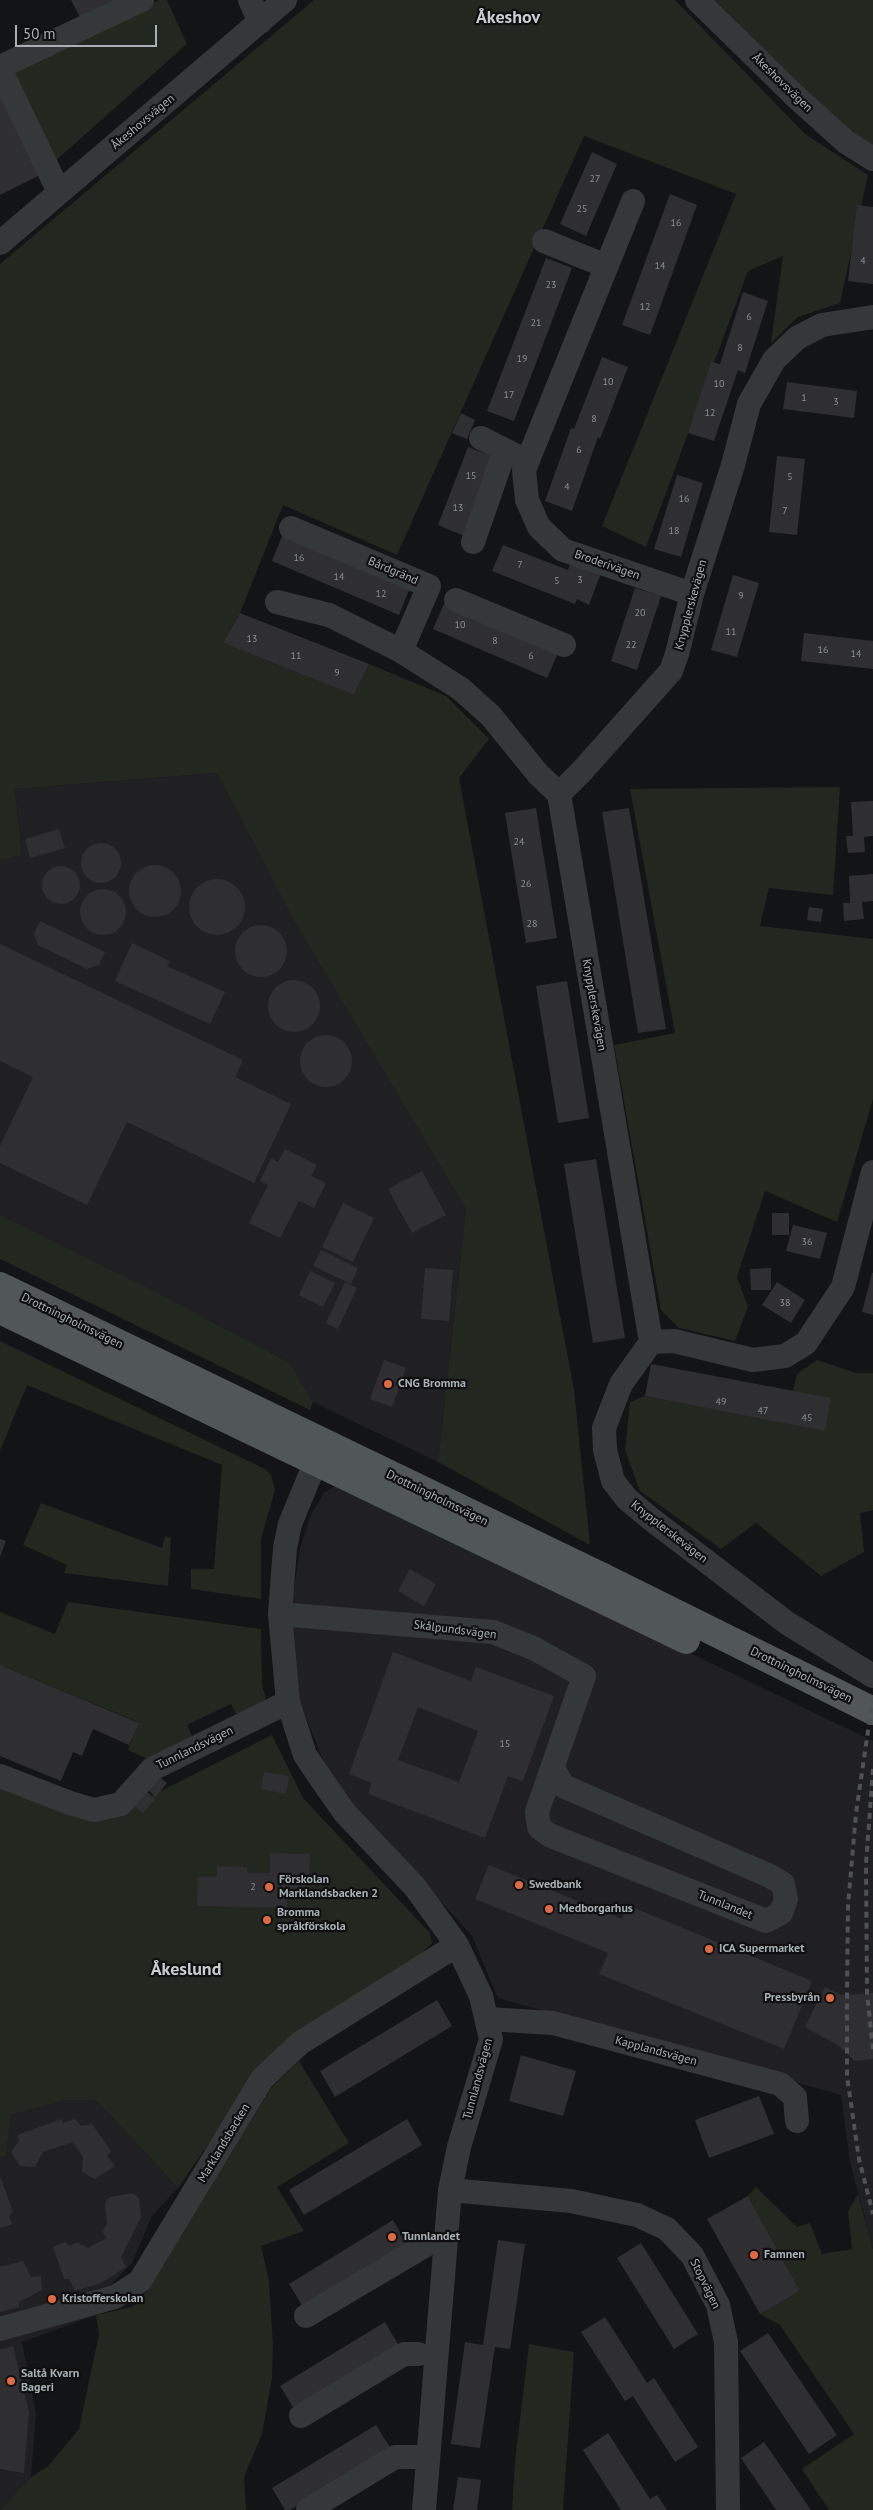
<!DOCTYPE html>
<html>
<head>
<meta charset="utf-8">
<style>
  body { margin:0 }
  #map { position:relative; width:873px; height:2510px; overflow:hidden; background:#131415; font-family:"PT Sans",sans-serif }
  canvas { display:block }
  .scale { position:absolute; left:15px; top:25px; width:142px; height:22px; box-sizing:border-box; border:2px solid #a7b0b4; border-top:0; padding-left:6px; font-size:15px; line-height:18px; white-space:nowrap; color:#a7b0b4; -webkit-text-stroke:4px #0f0f10; paint-order:stroke }
</style>
</head>
<body>
<div id="map">
<canvas width="873" height="2510"></canvas>
<div class="scale">50 m</div>
</div>
<script>
const c = document.querySelector('canvas').getContext('2d');
c.lineJoin = 'round';
function paint(path, color) {
  c.fillStyle = color;
  c.fill(path, 'evenodd');
}
function shape(rows) {
  const path = new Path2D();
  for (const r of rows) {
    if (r.length === 3) {
      path.moveTo(r[0] + r[2], r[1]);
      path.arc(r[0], r[1], r[2], 0, 2 * Math.PI);
      continue;
    }
    path.moveTo(r[0], r[1]);
    for (let i = 2; i < r.length; i += 2) path.lineTo(r[i], r[i + 1]);
  }
  return path;
}
function stroke(path, color, width, dash) {
  c.strokeStyle = color;
  c.lineWidth = width;
  c.lineCap = dash ? 'butt' : 'round';
  c.setLineDash(dash || []);
  c.stroke(path);
}
function drawText(font, color, halo, rows, align = 'center') {
  c.font = font + ' "PT Sans",sans-serif';
  c.lineWidth = 4.5;
  c.setLineDash([]);
  c.textBaseline = 'middle';
  c.strokeStyle = halo;
  c.fillStyle = color;
  for (const [text, x, y, turn = 0] of rows) {
    c.save();
    c.translate(x, y);
    c.rotate((+turn || 0) * Math.PI / 180);
    c.textAlign = isNaN(turn) ? turn : align;
    if (halo) c.strokeText(text, 0, 0);
    c.fillText(text, 0, 0);
    c.restore();
  }
}
paint(shape([
  [217,773,294,921,466,1209,438,1462,313,1402,290,1363,149,1288,0,1215,0,861,22,855,15,789],
  [334,1487,344,1487,873,1741,873,2249,850,2162,841,2095,498,1998,472,1936,332,1782,299,1700,289,1623,300,1548,310,1517,324,1493],
  [66,2100,97,2101,178,2188,152,2216,132,2263,112,2283,96,2315,22,2342,36,2413,31,2477,0,2510,0,2156,6,2156,11,2115]
]), '#202022');
paint(shape([
  [159,0,167,0,187,44,53,163,10,72],
  [314,0,675,0,805,134,868,175,840,303,798,317,771,343,783,256,748,271,646,547,602,526,736,194,584,136,397,555,283,505,240,613,223,643,354,695,369,664,446,696,489,739,459,778,574,1390,590,1545,438,1462,466,1209,294,921,217,773,15,789,22,855,0,861,0,264],
  [715,0,873,0,873,147,818,107],
  [840,787,833,895,769,888,760,926,873,939,873,1099,837,1222,765,1191,737,1277,748,1307,735,1341,679,1328,661,1310,614,1045,675,1033,630,789],
  [0,1215,149,1288,290,1363,313,1402,310,1410,0,1259],
  [0,1341,265,1469,271,1475,275,1490,261,1539,261,1599,191,1589,191,1569,214,1569,222,1465,27,1385,0,1451],
  [817,1360,856,1373,873,1373,873,1510,860,1513,864,1552,821,1576,756,1523,721,1549,640,1491,625,1450,630,1402,645,1396,825,1430,793,1391,797,1374],
  [41,1503,162,1548,165,1536,171,1538,168,1586,64,1573,67,1565,23,1545],
  [68,1602,261,1629,262,1685,266,1699,238,1718,231,1704,187,1725,193,1739,150,1760,128,1750,138,1722,0,1665,0,1612,55,1634],
  [272,1735,303,1798,430,1933,432,1943,421,1954,256,2075,178,2188,97,2101,66,2100,11,2115,6,2156,0,2156,0,1787,125,1809],
  [299,2061,349,2143,277,2187,304,2231,261,2246,269,2281,273,2345,272,2378,262,2434,244,2477,246,2510,0,2510,31,2477,49,2465,79,2429,99,2334,96,2315,132,2307,149,2289,271,2088],
  [756,2187,797,2227,810,2223,822,2254,852,2249,848,2211,858,2194,873,2249,873,2510,829,2510,802,2469,854,2434,780,2325,760,2314,800,2291,748,2196],
  [529,2344,574,2352,563,2510,512,2510,515,2461]
]), '#222720');
paint(shape([
  [71,0,130,0,83,23],
  [0,96,40,175,0,195],
  [592,152,617,164,586,236,560,224],
  [670,194,697,205,650,335,622,325],
  [857,205,873,207,873,284,848,281],
  [546,258,572,268,514,421,487,411],
  [743,292,768,301,745,373,738,370,714,441,688,433,711,362,720,364],
  [602,357,628,367,600,439,598,437,572,511,545,501,571,428,574,429],
  [787,382,857,391,854,418,783,409],
  [461,413,475,420,467,439,452,433],
  [468,447,494,457,464,536,438,525],
  [777,456,805,459,797,535,769,532],
  [677,475,703,483,681,557,654,549],
  [284,531,411,585,399,615,272,561],
  [503,545,568,570,571,561,601,573,589,605,577,599,575,604,492,571],
  [733,575,759,583,737,657,711,650],
  [635,588,661,596,637,670,611,661],
  [444,604,558,653,547,678,433,629],
  [240,613,369,664,354,695,223,643],
  [804,633,873,641,873,669,801,661],
  [873,801,873,836,864,837,865,852,848,853,846,836,853,836,851,802],
  [536,808,557,938,526,943,505,813],
  [629,808,666,1029,638,1033,602,812],
  [59,829,65,848,30,858,25,839],
  [101,863,20],
  [155,891,26],
  [61,885,19],
  [873,874,873,901,862,902,864,919,844,921,843,903,850,903,849,876],
  [217,907,28],
  [103,912,23],
  [809,907,823,909,821,922,807,920],
  [40,921,105,952,99,965,87,969,38,945,34,934],
  [261,951,26],
  [132,943,170,961,167,966,225,992,210,1024,115,981],
  [0,944,243,1060,235,1077,291,1104,254,1183,127,1122,87,1205,0,1163,0,1146,33,1077,0,1061],
  [294,1006,26],
  [567,981,589,1118,558,1123,536,986],
  [326,1061,26],
  [285,1149,317,1165,311,1176,326,1183,314,1208,299,1201,280,1238,249,1223,268,1185,260,1181,271,1158,278,1162],
  [596,1159,625,1338,593,1343,564,1164],
  [422,1171,446,1215,412,1233,388,1189],
  [343,1203,374,1218,353,1262,322,1247],
  [772,1213,789,1213,789,1235,772,1235],
  [793,1225,827,1233,820,1259,786,1251],
  [321,1250,358,1268,351,1284,313,1266],
  [425,1268,453,1270,449,1321,421,1319],
  [771,1268,771,1290,751,1290,750,1269],
  [310,1271,335,1283,323,1307,299,1295],
  [872,1273,873,1273,873,1315,862,1312],
  [345,1282,357,1288,338,1329,326,1323],
  [777,1282,805,1300,791,1323,762,1305],
  [384,1360,406,1368,392,1407,370,1399],
  [651,1364,831,1398,825,1431,645,1396],
  [0,1539,6,1541,0,1557],
  [410,1569,436,1584,424,1606,398,1591],
  [393,1652,471,1681,476,1667,554,1696,523,1781,508,1776,485,1838,368,1794,372,1783,349,1774],
  [418,1707,478,1731,459,1782,398,1760],
  [0,1665,139,1723,129,1745,93,1729,82,1756,73,1752,61,1781,0,1756],
  [264,1772,289,1776,286,1794,261,1789],
  [158,1776,167,1783,156,1797,147,1789],
  [146,1791,155,1799,143,1813,133,1805],
  [270,1853,310,1854,308,1898,287,1897,287,1908,197,1906,198,1877,217,1877,217,1866,247,1867,247,1873,270,1873],
  [489,1865,622,1919,627,1905,812,1981,784,2049,599,1974,608,1953,475,1899],
  [825,1987,841,1995,873,1993,873,2059,855,2061,839,2046,805,2027],
  [437,2000,452,2026,335,2097,320,2071],
  [521,2055,576,2071,563,2116,509,2101],
  [759,2096,774,2134,709,2158,695,2120],
  [62,2119,63,2123,75,2119,81,2126,92,2124,111,2151,107,2156,115,2166,95,2179,82,2172,83,2157,73,2142,43,2152,35,2167,20,2166,11,2152,19,2141,17,2135],
  [407,2119,422,2145,304,2215,289,2190],
  [0,2176,13,2212,9,2216,12,2224,0,2228],
  [133,2193,139,2198,141,2217,121,2257,126,2267,101,2283,75,2291,69,2279,64,2279,53,2247,65,2242,70,2246,77,2242,88,2248,107,2238,102,2231,107,2224,105,2202,110,2197],
  [748,2196,800,2291,760,2314,707,2219],
  [393,2220,407,2244,303,2307,289,2284],
  [498,2240,525,2244,510,2349,495,2347,480,2448,451,2444,465,2342,483,2345],
  [641,2243,698,2334,674,2349,617,2258],
  [23,2261,31,2277,41,2276,42,2290,19,2302,19,2307,0,2312,0,2267],
  [605,2317,647,2383,654,2378,698,2447,675,2462,633,2396,625,2401,581,2332],
  [385,2322,399,2346,295,2410,280,2386],
  [768,2333,837,2435,809,2454,740,2351],
  [13,2346,29,2412,24,2473,0,2469,0,2350],
  [376,2425,391,2449,290,2510,285,2510,272,2488],
  [608,2433,650,2499,657,2495,667,2510,621,2510,583,2450],
  [764,2442,811,2510,776,2510,741,2458],
  [458,2477,481,2480,477,2510,453,2510]
]), '#2f2f31');
stroke(shape([
  [250,0,260,22],
  [697,0,795,96,846,142,873,159],
  [0,67,142,0],
  [0,69,59,192],
  [633,201,524,470,527,500,539,527,563,550,692,594],
  [544,241,606,266],
  [0,243,285,0],
  [873,317,822,325,797,338,774,360,749,404,733,465,692,594,677,654,671,671,582,771,559,794,651,1342,621,1384,604,1428,605,1450,613,1481,627,1499,651,1519,787,1623,873,1676],
  [481,438,519,457],
  [291,528,429,586,401,651],
  [473,542,505,450],
  [456,600,564,645],
  [277,602,329,615,401,651,461,689,491,716,538,774,559,794],
  [651,1342,674,1341,753,1360,785,1356,806,1343,843,1287,873,1172],
  [323,1444,290,1524,285,1548,280,1614,288,1702,305,1755,326,1786,345,1813,415,1887,457,1945,481,1996,491,2039,459,2147,450,2190,424,2510],
  [280,1614,493,1632,533,1648,584,1676,537,1812,539,1827,549,1835,766,1921,781,1913,786,1899,783,1884,770,1876,563,1786,553,1768],
  [0,1776,70,1803,94,1810,121,1804,152,1769,288,1702],
  [488,2019,553,2023,780,2084,795,2097,797,2121],
  [450,2190,571,2201,637,2215,667,2229,692,2255,718,2305,726,2342,728,2510],
  [306,2316,426,2245],
  [0,2329,115,2297,140,2281,262,2079,300,2043,457,1945],
  [301,2416,404,2354,418,2354],
  [308,2510,395,2457,428,2457]
]), '#353839', 24);
stroke(shape([
  [0,1286,601,1576,873,1711],
  [0,1310,686,1640]
]), '#515658', 28);
stroke(shape([
  [873,1697,856,1813,848,1906,847,1994,847,2076,859,2159,873,2214],
  [873,1769,866,1864,867,1993,873,2049]
]), '#4e5254', 4, [6, 5]);
for (const [x, y, r, color] of [
  [388,1384,5,"#de6a43"],
  [519,1885,5,"#de6a43"],
  [269,1887,5,"#de6a43"],
  [549,1909,5,"#de6a43"],
  [267,1920,5,"#de6a43"],
  [709,1949,5,"#de6a43"],
  [830,1998,5,"#de6a43"],
  [392,2237,5,"#de6a43"],
  [754,2255,5,"#de6a43"],
  [52,2299,5,"#de6a43"],
  [11,2381,5,"#de6a43"]
]) {
  const dot = new Path2D();
  dot.arc(x, y, r, 0, 2 * Math.PI);
  c.fillStyle = color;
  c.fill(dot);
  stroke(dot, '#0f0f10', 2);
}
drawText('10px', '#899093', null, [
  ["27",595,179],
  ["25",582,209],
  ["16",676,223],
  ["4",863,261],
  ["14",660,266],
  ["23",551,285],
  ["12",645,307],
  ["6",749,317],
  ["21",536,323],
  ["8",740,348],
  ["19",522,359],
  ["10",608,382],
  ["10",719,384],
  ["17",509,395],
  ["1",804,398],
  ["3",836,402],
  ["12",710,413],
  ["8",594,419],
  ["6",579,450],
  ["15",471,476],
  ["5",790,477],
  ["4",567,487],
  ["16",684,499],
  ["13",458,508],
  ["7",785,511],
  ["18",674,531],
  ["16",299,558],
  ["7",520,565],
  ["14",339,577],
  ["3",580,580],
  ["5",557,581],
  ["12",381,594],
  ["9",741,596],
  ["20",640,613],
  ["10",460,625],
  ["11",731,632],
  ["13",252,639],
  ["8",495,641],
  ["22",631,645],
  ["16",823,650],
  ["14",856,654],
  ["11",296,656],
  ["6",531,656],
  ["9",337,673],
  ["24",519,842],
  ["26",526,884],
  ["28",532,924],
  ["36",807,1242],
  ["38",785,1303],
  ["49",721,1402],
  ["47",763,1411],
  ["45",807,1418],
  ["15",505,1744],
  ["2",253,1887]
]);
drawText('12px', '#a7b0b4', '#0f0f10', [
  ["Åkeshovsvägen",782,83,44],
  ["Åkeshovsvägen",143,122,-40],
  ["Broderivägen",607,565,19],
  ["Bårdgränd",393,571,23],
  ["Knypplerskevägen",691,605,-75],
  ["Knypplerskevägen",594,1005,80],
  ["Drottningholmsvägen",72,1321,26],
  ["Drottningholmsvägen",437,1498,26],
  ["Knypplerskevägen",669,1532,38],
  ["Skålpundsvägen",455,1630,7],
  ["Drottningholmsvägen",801,1675,26],
  ["Tunnlandsvägen",195,1748,-26],
  ["Tunnlandet",725,1905,22],
  ["Kapplandsvägen",656,2051,15],
  ["Tunnlandsvägen",478,2079,-75],
  ["Marklandsbacken",224,2143,-59],
  ["Stopvägen",705,2284,64]
]);
drawText('bold 12px', '#a7b0b4', '#0f0f10', [
  ["CNG Bromma",398,1384],
  ["Förskolan",279,1880],
  ["Marklandsbacken 2",279,1894],
  ["Swedbank",529,1885],
  ["Medborgarhus",559,1909],
  ["Bromma",277,1913],
  ["språkförskola",277,1927],
  ["ICA Supermarket",719,1949],
  ["Pressbyrån",820,1998,"right"],
  ["Tunnlandet",402,2237],
  ["Famnen",764,2255],
  ["Kristofferskolan",62,2299],
  ["Saltå Kvarn",21,2374],
  ["Bageri",21,2388]
], 'left');
drawText('bold 18px', '#c7cdd0', '#0f0f10', [
  ["Åkeshov",508,18],
  ["Åkeslund",186,1970]
]);
</script>
</body>
</html>
